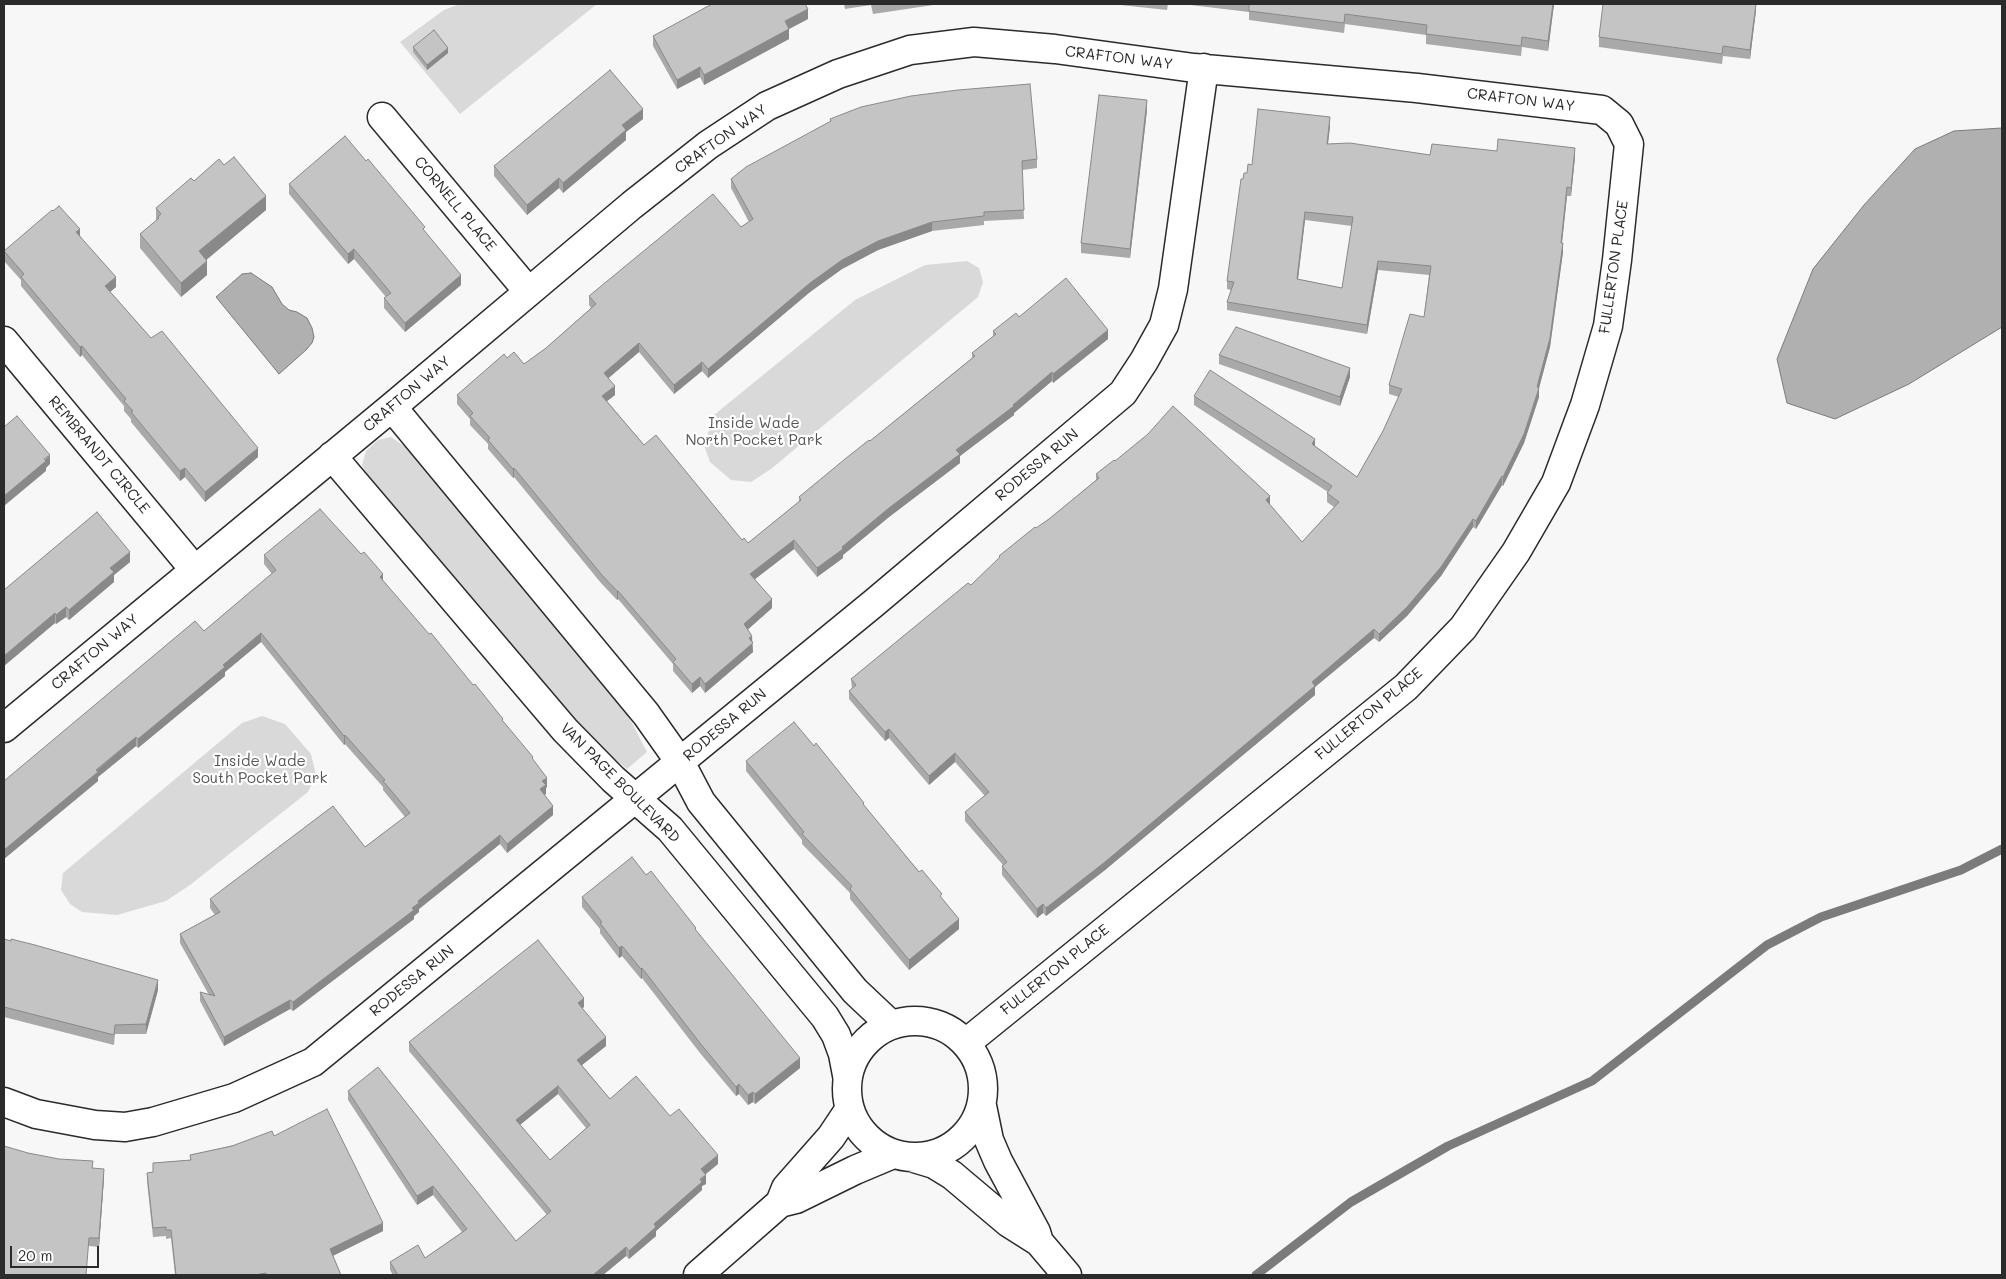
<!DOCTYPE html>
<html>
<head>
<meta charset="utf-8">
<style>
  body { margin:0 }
  #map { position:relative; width:2006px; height:1279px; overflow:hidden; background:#f7f7f7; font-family:Mali,sans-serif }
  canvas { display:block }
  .frame { position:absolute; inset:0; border:5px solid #2b2b2b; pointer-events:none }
  .scale { position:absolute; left:10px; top:1246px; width:89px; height:22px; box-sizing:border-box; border:2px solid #2b2b2b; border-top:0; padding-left:6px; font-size:15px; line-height:18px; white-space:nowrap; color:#2b2b2b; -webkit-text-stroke:4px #fff; paint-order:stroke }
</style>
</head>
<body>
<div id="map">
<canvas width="2006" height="1279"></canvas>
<div class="frame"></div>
<div class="scale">20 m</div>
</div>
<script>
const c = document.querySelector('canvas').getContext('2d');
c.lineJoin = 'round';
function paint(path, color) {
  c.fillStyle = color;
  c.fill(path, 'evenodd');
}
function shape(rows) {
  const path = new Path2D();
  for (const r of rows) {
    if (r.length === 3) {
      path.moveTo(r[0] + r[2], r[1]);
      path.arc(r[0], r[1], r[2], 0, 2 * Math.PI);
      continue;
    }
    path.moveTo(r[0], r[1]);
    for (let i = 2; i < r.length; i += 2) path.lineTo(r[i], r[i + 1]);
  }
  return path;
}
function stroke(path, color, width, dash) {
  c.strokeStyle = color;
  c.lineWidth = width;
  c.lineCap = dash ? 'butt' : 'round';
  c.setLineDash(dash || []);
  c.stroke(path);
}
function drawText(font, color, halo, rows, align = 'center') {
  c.font = font + ' Mali,sans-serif';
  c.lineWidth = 4.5;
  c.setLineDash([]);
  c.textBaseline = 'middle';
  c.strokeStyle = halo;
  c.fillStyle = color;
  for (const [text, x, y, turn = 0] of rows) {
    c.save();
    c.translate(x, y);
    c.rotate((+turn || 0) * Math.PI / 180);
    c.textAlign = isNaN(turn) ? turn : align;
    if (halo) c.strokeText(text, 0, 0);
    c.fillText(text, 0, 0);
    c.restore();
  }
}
paint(shape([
  [460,4,597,4,460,114,400,42,444,10],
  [967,261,979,268,983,282,978,297,771,469,751,482,731,480,710,462,704,445,714,415,855,300,925,265],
  [391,437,413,452,620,700,647,752,627,769,582,732,373,486,362,465,366,451,378,440],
  [262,716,285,724,311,754,316,775,308,792,190,885,166,901,117,915,82,912,70,904,61,890,63,873,242,723]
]), '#d9d9d9');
const water = shape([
  [2002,128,2002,327,1909,384,1835,419,1787,403,1777,359,1813,269,1864,205,1915,149,1954,131,2002,128],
  [251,273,272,287,282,304,289,310,297,312,307,318,312,328,314,337,312,343,306,350,279,374,216,297,242,274,251,273]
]);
paint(water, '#b0b0b0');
stroke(water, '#7b7b7b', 1);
stroke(shape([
  [1256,1275,1351,1202,1448,1146,1592,1081,1767,945,1821,917,1961,870,2002,849]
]), '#7b7b7b', 9);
const minor = shape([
  [382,117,528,291],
  [4,341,194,569],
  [392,407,646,714,680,762,701,802,855,991,890,1024],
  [332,456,565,730,613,779,670,829,825,1017,836,1035,843,1054,847,1075],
  [4,728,392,407,632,205,708,145,767,106,838,74,910,50,974,42,1055,49,1194,68,1417,88,1602,110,1619,124,1629,144,1617,260,1608,326,1585,405,1556,483,1516,552,1463,628,1406,687,966,1043],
  [4,1102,36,1114,95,1125,125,1127,153,1122,234,1098,313,1062,874,603,1123,393,1144,361,1164,325,1173,289,1204,68]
]);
const tertiary = shape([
  [915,1089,68],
  [982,1106,989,1140,998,1161,1036,1232,1039,1242],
  [914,1158,934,1164,952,1175,1009,1223,1039,1242,1067,1275],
  [780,1203,786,1188,831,1137,849,1110],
  [698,1275,780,1203,796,1199,855,1170,893,1154]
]);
stroke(minor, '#2b2b2b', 31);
stroke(tertiary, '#2b2b2b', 31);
stroke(minor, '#fff', 28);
stroke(tertiary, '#fff', 28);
paint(shape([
  [844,4,940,4,873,14,871,5,845,9],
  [1111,4,1168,4,1167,10],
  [1182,4,1554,4,1548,51,1522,47,1521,56,1426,44,1426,35,1345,24,1344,33,1249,20,1249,12],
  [1756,4,1756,10,1750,59,1723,56,1722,64,1599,47,1599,37],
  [808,19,789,29,789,39,704,85,700,77,677,89,653,46,653,36],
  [413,47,448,53,427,70,413,52],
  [1147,110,1130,258,1081,253,1081,243],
  [643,119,626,132,626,140,563,193,559,188,527,215,494,176,494,166],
  [830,119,1037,159,1037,168,1022,170,1024,219,984,221,984,225,932,231,878,250,842,269,810,292,708,378,702,371,674,394,639,352,608,378,615,395,607,401,644,445,742,540,748,543,799,502,799,497,870,441,972,358,972,353,993,337,993,331,1019,317,1108,339,1053,383,1052,381,1014,413,1014,415,960,456,960,463,889,517,843,555,843,558,817,577,794,549,755,579,772,608,748,629,752,642,753,652,705,693,700,686,692,693,673,671,673,664,618,599,617,600,601,583,514,477,513,478,488,449,488,444,470,425,470,419,457,404,457,395,507,358,524,364,546,348,591,308,589,305,589,296,741,227,749,222,731,188,731,179,830,122],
  [1330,126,1328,144,1430,155,1497,151,1575,157,1571,196,1567,196,1562,243,1563,252,1550,347,1539,388,1539,397,1524,443,1503,486,1502,485,1476,529,1473,527,1441,576,1407,616,1379,642,1374,638,1315,687,1315,695,1105,870,1046,916,1043,913,1037,918,1002,875,1002,866,1003,865,965,821,965,812,985,796,955,762,929,785,889,738,885,741,849,699,849,691,852,689,851,679,971,585,999,559,999,556,1049,519,1096,480,1096,474,1115,461,1270,504,1270,505,1302,542,1334,507,1327,502,1327,493,1328,492,1194,405,1194,396,1315,446,1357,477,1383,431,1399,397,1389,394,1389,385,1424,317,1429,275,1378,270,1367,334,1227,310,1227,302,1231,290,1227,289,1227,281,1243,179,1247,173,1252,165],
  [1305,220,1352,226,1342,288,1298,279],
  [194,181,266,210,206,260,207,275,181,297,140,248,140,234,156,221,156,208],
  [289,184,425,233,461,285,405,332,384,308,384,298,386,297,354,259,348,264,289,194],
  [80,236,116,287,110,292,151,338,258,457,205,502,185,477,180,481,131,422,131,419,124,411,124,406,82,355,80,357,21,286,21,280,4,261,4,251],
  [1219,355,1350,377,1340,406,1219,364],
  [264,555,383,581,503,722,533,760,547,787,546,788,546,794,544,795,553,815,507,853,500,844,419,909,419,912,414,916,414,919,293,1011,290,1009,224,1046,200,1001,200,992,209,995,180,943,180,934,215,915,210,908,210,899,365,847,405,817,383,790,383,787,345,744,344,745,261,642,225,672,225,676,138,748,136,746,98,777,98,781,4,859,4,781,204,631,272,574,264,564],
  [130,562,114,575,114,582,69,620,66,617,56,624,55,623,4,666,4,590],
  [746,761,864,806,942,899,959,929,909,970,850,899,850,893,802,844,802,840,746,771],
  [646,875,696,931,800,1068,755,1104,753,1102,748,1105,739,1094,736,1096,700,1053,642,978,641,979,622,956,619,958,600,933,600,929,582,907,582,897],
  [4,939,158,990,146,1034,115,1034,114,1045,4,1017],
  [584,1007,582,1008,606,1046,582,1065,610,1099,670,1116,718,1164,705,1174,706,1184,702,1186,702,1190,656,1231,656,1236,629,1259,626,1256,603,1275,393,1275,390,1270,390,1262,425,1258,462,1232,433,1195,417,1205,348,1100,348,1091,516,1241,547,1215,409,1051,409,1042],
  [558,1094,586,1128,550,1160,520,1125],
  [274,1136,383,1231,333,1256,341,1275,175,1275,171,1238,166,1239,166,1236,153,1237,147,1181,147,1173,153,1172,153,1163,190,1160,190,1155],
  [28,1153,93,1168,104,1178,99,1247,89,1246]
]), '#a9a9a9');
paint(shape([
  [1553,4,1554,4,1548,51,1548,41],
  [1756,4,1756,10,1750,59,1750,50],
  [808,9,808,19,785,31,785,21],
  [789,29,789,39,704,85,704,75],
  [448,48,448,53,427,70,427,65],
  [700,67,700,77,677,89,677,80],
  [1147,100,1147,110,1130,258,1130,249],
  [643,109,643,119,626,132,626,140,563,193,563,183,622,125],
  [1330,117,1330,126,1327,152,1327,144],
  [1575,148,1575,157,1571,196,1571,188],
  [559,178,559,188,527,215,527,205],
  [1567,187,1567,196,1561,251,1561,243],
  [266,196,266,210,199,266,199,251],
  [1305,212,1305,220,1297,287,1297,279],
  [932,222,932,231,878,250,842,269,810,292,708,378,708,369,810,283,842,260,878,241],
  [80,229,80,239,76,232],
  [1563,243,1563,252,1550,347,1539,388,1539,397,1524,443,1503,486,1503,477,1537,387],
  [354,249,354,259,348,264,348,254],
  [207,261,207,275,181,297,181,283],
  [1378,261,1378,270,1367,334,1367,325],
  [461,275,461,285,405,332,405,323],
  [116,277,116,287,105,296,105,286],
  [1108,330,1108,339,1053,383,1053,374],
  [639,343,639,352,604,382,604,373],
  [82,346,82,355,80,357,80,347],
  [702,362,702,371,674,394,674,385],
  [1350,368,1350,377,1340,406,1340,397],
  [1052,372,1052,381,1014,413,1014,415,960,456,960,463,889,517,843,555,843,558,817,577,817,568,956,450,1013,405],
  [615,386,615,395,602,405,602,396],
  [1315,439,1315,447,1312,444],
  [258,448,258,457,205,502,205,492],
  [50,455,50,464,46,468,46,471,4,506,4,496],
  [185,468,185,477,180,481,180,471],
  [514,468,514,477,513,478,513,469],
  [1502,476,1502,485,1476,529,1476,521],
  [1270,496,1270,504,1266,509,1266,500],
  [1473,519,1473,527,1441,576,1407,616,1379,642,1379,634],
  [794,540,794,549,750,583,750,574],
  [130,552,130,562,114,575,114,582,69,620,69,610,110,568],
  [383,574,383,583,380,577],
  [617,591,618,591,618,599,617,600],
  [772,599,772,608,744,633,744,624],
  [66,607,66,617,56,624,56,615],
  [55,613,55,623,4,666,4,656],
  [1374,629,1374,638,1315,687,1315,695,1105,870,1046,916,1046,908],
  [261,633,261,642,225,672,225,676,138,748,138,739,223,665],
  [752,636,753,652,705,693,705,684],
  [700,677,700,686,692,693,692,684],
  [889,729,889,738,885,741,885,732],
  [345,735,345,744,344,745,344,736],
  [136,737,136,746,98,777,98,781,4,859,4,850],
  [955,753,955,762,929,785,929,776],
  [547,778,547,787,546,788,546,794,540,798,540,789,542,781],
  [553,806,553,815,507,853,507,844],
  [500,835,500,844,419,909,419,912,414,916,414,919,293,1011,293,1002,412,908,418,901],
  [1043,904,1043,913,1037,918,1037,909],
  [959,919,959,929,909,970,909,960],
  [622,946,622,956,619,958,619,948],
  [642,968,642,978,641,979,641,969],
  [158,980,158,990,146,1034,146,1024],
  [584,998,584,1007,578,1012,578,1003],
  [290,1000,290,1009,224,1046,224,1037],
  [606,1037,606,1046,577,1069,577,1060],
  [800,1058,800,1068,755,1104,755,1094],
  [739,1084,739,1094,736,1096,736,1087],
  [558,1086,558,1094,516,1128,516,1120],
  [753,1092,753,1102,748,1105,748,1095],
  [718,1155,718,1164,701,1178,701,1169],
  [104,1169,104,1178,99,1247,99,1238],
  [706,1175,706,1184,702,1186,702,1190,656,1231,656,1236,629,1259,629,1251,654,1224],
  [433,1186,433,1195,417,1205,417,1196],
  [383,1223,383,1231,330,1257,330,1249],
  [626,1247,626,1256,603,1275,593,1275],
  [266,1273,266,1275,255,1275]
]), '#898989');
const building = shape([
  [712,4,805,4,808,9,785,21,789,29,704,75,700,67,677,80,653,36,712,4],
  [1249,4,1553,4,1548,41,1522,37,1521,46,1426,34,1427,25,1345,14,1344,23,1249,11,1249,4],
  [1603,4,1756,4,1750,50,1723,46,1722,54,1599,37,1603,4],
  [434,30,448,48,427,65,413,47,434,30],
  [610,70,643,109,622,125,626,130,563,183,559,178,527,205,494,166,610,70],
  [1030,84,1037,159,1022,161,1024,210,984,212,984,216,932,222,878,241,842,260,810,283,708,369,702,362,674,385,639,343,604,373,615,386,602,396,644,445,656,435,742,540,744,538,748,543,801,500,799,497,845,459,869,440,870,441,975,356,972,353,996,334,993,331,1016,313,1019,317,1066,278,1108,330,1053,374,1052,372,1013,405,1014,406,956,450,960,454,889,508,842,547,843,549,817,568,794,540,750,574,772,599,744,624,752,636,749,638,753,643,705,684,700,677,692,684,673,662,676,659,618,591,617,591,601,574,514,468,513,469,488,440,490,438,470,416,473,413,457,395,504,354,507,358,514,352,524,364,546,348,596,304,589,296,713,194,741,227,753,219,731,179,746,167,831,121,830,119,861,107,911,96,958,90,1030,84],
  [1099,95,1147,100,1130,249,1081,243,1099,95],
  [1258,109,1330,117,1327,144,1350,143,1430,155,1432,144,1497,151,1498,139,1575,148,1571,188,1567,187,1561,243,1563,243,1550,338,1537,387,1539,388,1524,434,1503,477,1502,476,1476,521,1473,519,1441,567,1407,607,1379,634,1374,629,1312,682,1315,686,1105,862,1046,908,1043,904,1037,909,1002,866,1007,862,965,812,989,792,955,753,929,776,889,729,885,732,849,691,856,685,851,679,968,583,971,585,1000,557,999,556,1035,527,1036,528,1049,519,1099,478,1096,474,1114,460,1115,461,1148,434,1173,406,1270,496,1266,500,1302,542,1339,502,1327,493,1332,486,1194,396,1210,370,1315,439,1312,444,1357,477,1383,431,1402,389,1389,385,1410,314,1424,317,1431,266,1378,261,1367,325,1227,302,1234,282,1227,281,1241,179,1243,179,1244,173,1247,173,1248,164,1252,165,1258,109],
  [1305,212,1353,217,1342,288,1297,279,1305,212],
  [345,136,366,161,368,159,425,227,423,229,461,275,405,323,384,298,391,293,354,249,348,254,289,184,345,136],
  [234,157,266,196,199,251,207,261,181,283,140,234,159,218,158,217,161,214,156,208,191,178,194,181,219,159,224,165,234,157],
  [59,206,80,229,76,232,116,277,105,286,151,338,162,331,258,448,205,492,185,468,180,471,131,412,133,411,124,401,126,399,82,346,80,347,21,277,24,274,4,251,52,210,53,211,59,206],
  [1236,327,1350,368,1340,397,1219,355,1236,327],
  [17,416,50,455,44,459,46,461,4,496,4,427,17,416],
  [320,509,361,554,364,552,383,574,380,577,429,634,431,633,473,685,475,684,503,719,502,720,533,757,532,758,547,778,542,781,546,785,540,789,553,806,507,844,500,835,418,901,419,903,412,908,414,910,293,1002,290,1000,224,1037,200,992,215,996,180,934,220,912,210,899,333,806,365,847,410,813,383,781,385,780,345,735,344,736,261,633,223,665,225,667,138,739,136,737,96,770,98,772,4,850,4,781,195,621,204,631,276,570,264,555,320,509],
  [97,512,130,552,110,568,114,572,69,610,66,607,56,615,55,613,4,656,4,590,97,512],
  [794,722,814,746,816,743,864,803,863,804,919,872,922,870,942,894,940,896,959,919,909,960,850,889,852,886,802,834,804,832,746,761,794,722],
  [632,857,646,875,651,871,696,928,695,929,800,1058,755,1094,753,1092,748,1095,739,1084,736,1087,700,1043,642,968,641,969,622,946,619,948,600,923,602,922,582,897,632,857],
  [4,939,11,941,11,939,35,945,158,980,146,1024,115,1025,114,1035,4,1007,4,939],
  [538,940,584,998,578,1003,606,1037,577,1060,610,1099,636,1076,670,1116,679,1109,718,1155,701,1169,706,1175,700,1179,702,1182,654,1224,656,1227,629,1251,626,1247,593,1275,397,1275,398,1275,390,1262,418,1245,425,1258,467,1229,433,1186,417,1196,348,1091,378,1067,516,1241,551,1211,409,1042,538,940],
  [558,1086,590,1125,550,1160,516,1120,558,1086],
  [327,1109,383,1223,330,1249,341,1275,266,1275,266,1273,255,1275,176,1275,171,1230,166,1230,166,1227,153,1228,147,1173,153,1172,153,1163,191,1160,190,1155,232,1146,272,1131,274,1136,327,1109],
  [4,1146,28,1153,59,1159,93,1161,92,1168,104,1169,99,1238,89,1238,86,1275,4,1275,4,1146]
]);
paint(building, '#c4c4c4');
stroke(building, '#898989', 1);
drawText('15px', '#2b2b2b', '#fff', [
  ["CRAFTON WAY",1119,58,7],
  ["CRAFTON WAY",1521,100,7],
  ["CRAFTON WAY",721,139,-35],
  ["CORNELL PLACE",455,204,50],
  ["FULLERTON PLACE",1614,267,-82],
  ["CRAFTON WAY",407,394,-40],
  ["REMBRANDT CIRCLE",99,455,50],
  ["RODESSA RUN",1037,465,-40],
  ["CRAFTON WAY",95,652,-40],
  ["FULLERTON PLACE",1369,714,-40],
  ["RODESSA RUN",725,725,-40],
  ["VAN PAGE BOULEVARD",620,783,45],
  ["FULLERTON PLACE",1055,970,-39],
  ["RODESSA RUN",412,981,-39]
]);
drawText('15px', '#565656', '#fff', [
  ["Inside Wade",754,423],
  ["North Pocket Park",754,440],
  ["Inside Wade",260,761],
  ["South Pocket Park",260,778]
]);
</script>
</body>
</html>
